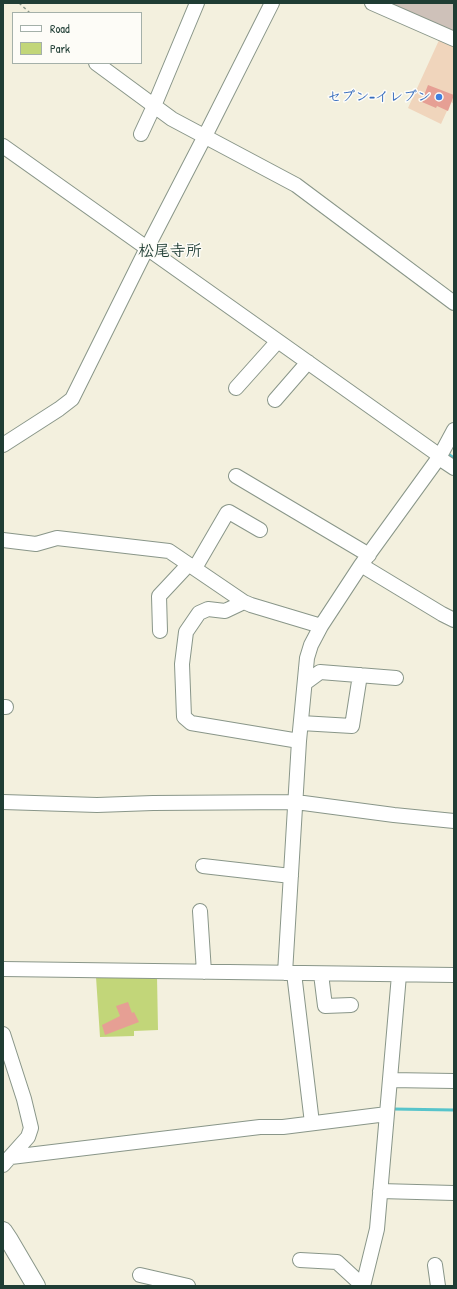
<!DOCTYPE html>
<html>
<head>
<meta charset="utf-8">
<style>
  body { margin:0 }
  #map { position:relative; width:457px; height:1289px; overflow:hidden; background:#f3f0de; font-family:"Patrick Hand",sans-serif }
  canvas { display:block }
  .frame { position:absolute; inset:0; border:4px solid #1f3d34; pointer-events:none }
  .legend { position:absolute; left:12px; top:12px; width:130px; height:52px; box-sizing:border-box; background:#fdfcf7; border:1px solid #a4b0a9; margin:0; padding:5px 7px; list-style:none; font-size:12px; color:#1f3d34 }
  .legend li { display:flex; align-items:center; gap:8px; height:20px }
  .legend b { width:20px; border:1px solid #a4b0a9 }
</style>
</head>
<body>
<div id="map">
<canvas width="457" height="1289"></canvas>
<div class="frame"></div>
<ul class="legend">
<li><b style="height:5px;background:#fff"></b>Road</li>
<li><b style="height:11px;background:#c2d679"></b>Park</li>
</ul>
</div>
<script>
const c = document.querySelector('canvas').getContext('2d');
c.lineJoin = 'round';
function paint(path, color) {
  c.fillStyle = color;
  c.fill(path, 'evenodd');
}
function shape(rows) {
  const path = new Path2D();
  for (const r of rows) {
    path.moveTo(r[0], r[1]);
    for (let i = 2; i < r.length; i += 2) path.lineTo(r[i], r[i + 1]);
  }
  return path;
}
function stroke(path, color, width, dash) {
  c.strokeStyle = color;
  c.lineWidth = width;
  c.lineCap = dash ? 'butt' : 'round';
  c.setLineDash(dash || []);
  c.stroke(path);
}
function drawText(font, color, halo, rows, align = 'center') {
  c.font = font + ' "Patrick Hand","Klee One",sans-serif';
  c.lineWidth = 3;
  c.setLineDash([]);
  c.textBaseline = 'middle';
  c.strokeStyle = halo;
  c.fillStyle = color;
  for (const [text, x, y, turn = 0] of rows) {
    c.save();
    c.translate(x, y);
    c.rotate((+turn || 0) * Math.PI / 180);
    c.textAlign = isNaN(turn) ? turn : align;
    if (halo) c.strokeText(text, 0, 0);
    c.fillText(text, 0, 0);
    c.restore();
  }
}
paint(shape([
  [440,38,454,45,454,104,451,102,441,124,408,108]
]), '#f0d5bc');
paint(shape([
  [384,3,454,3,454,34]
]), '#cec1b9');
paint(shape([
  [157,976,158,1030,134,1031,134,1036,100,1037,96,977]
]), '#c2d679');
stroke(shape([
  [448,454,454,458],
  [393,1109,454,1110]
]), '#57c4cb', 3);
paint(shape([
  [428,85,454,95,448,111,437,106,436,108,422,102,424,99,423,98],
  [128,1002,132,1013,134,1012,139,1022,105,1035,102,1025,120,1016,116,1006]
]), '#e69f94');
const minor = shape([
  [372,3,454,39],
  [96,63,172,119,296,185,454,303],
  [141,134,154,106,197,3],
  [3,146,440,456],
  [236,388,278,341],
  [275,400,308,362],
  [3,445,59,409,72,399,147,248,205,136,272,3],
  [439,458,454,468],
  [236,476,369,555],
  [3,540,36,544,57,538,169,551,244,602,251,605,321,626],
  [361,565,442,614,454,620],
  [195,568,227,513,229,512,260,530],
  [244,602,225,611,208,609,199,613,186,632,182,664,184,717,191,723,299,741],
  [160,631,159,596,188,565],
  [305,683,320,672,396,678],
  [3,707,6,707],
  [301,723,352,726,360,675],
  [3,802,97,805,153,803,296,802,394,815,454,821],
  [203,866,291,876],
  [200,911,204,972],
  [3,969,454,975],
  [285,973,299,741,307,658,311,645,321,626,361,565,440,456,454,430],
  [294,973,312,1123],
  [321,974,325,1006,351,1005],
  [3,1034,24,1099,31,1128,28,1137,3,1165],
  [390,1080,454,1081],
  [11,1157,260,1127,283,1127,387,1114],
  [380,1191,454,1193],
  [300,1260,337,1262,363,1286],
  [435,1265,438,1286],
  [140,1275,188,1286],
  [363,1286,377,1229,399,975]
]);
const major = shape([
  [3,1231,9,1240,36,1286]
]);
stroke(minor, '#899689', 16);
stroke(major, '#899689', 20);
stroke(shape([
  [19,3,30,13]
]), '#899689', 1.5, [3, 3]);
stroke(minor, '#fff', 14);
stroke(major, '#fff', 18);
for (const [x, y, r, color] of [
  [439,97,4,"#3f7fe0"]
]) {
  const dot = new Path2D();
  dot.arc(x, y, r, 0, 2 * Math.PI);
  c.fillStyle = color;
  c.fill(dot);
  stroke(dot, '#fdfcf7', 1.5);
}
drawText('bold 14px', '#366cbe', '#fdfcf7', [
  ["セブン-イレブン",431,97]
], 'right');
drawText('bold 16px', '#1f3d34', '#fdfcf7', [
  ["松尾寺所",170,252]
]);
</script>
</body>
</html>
